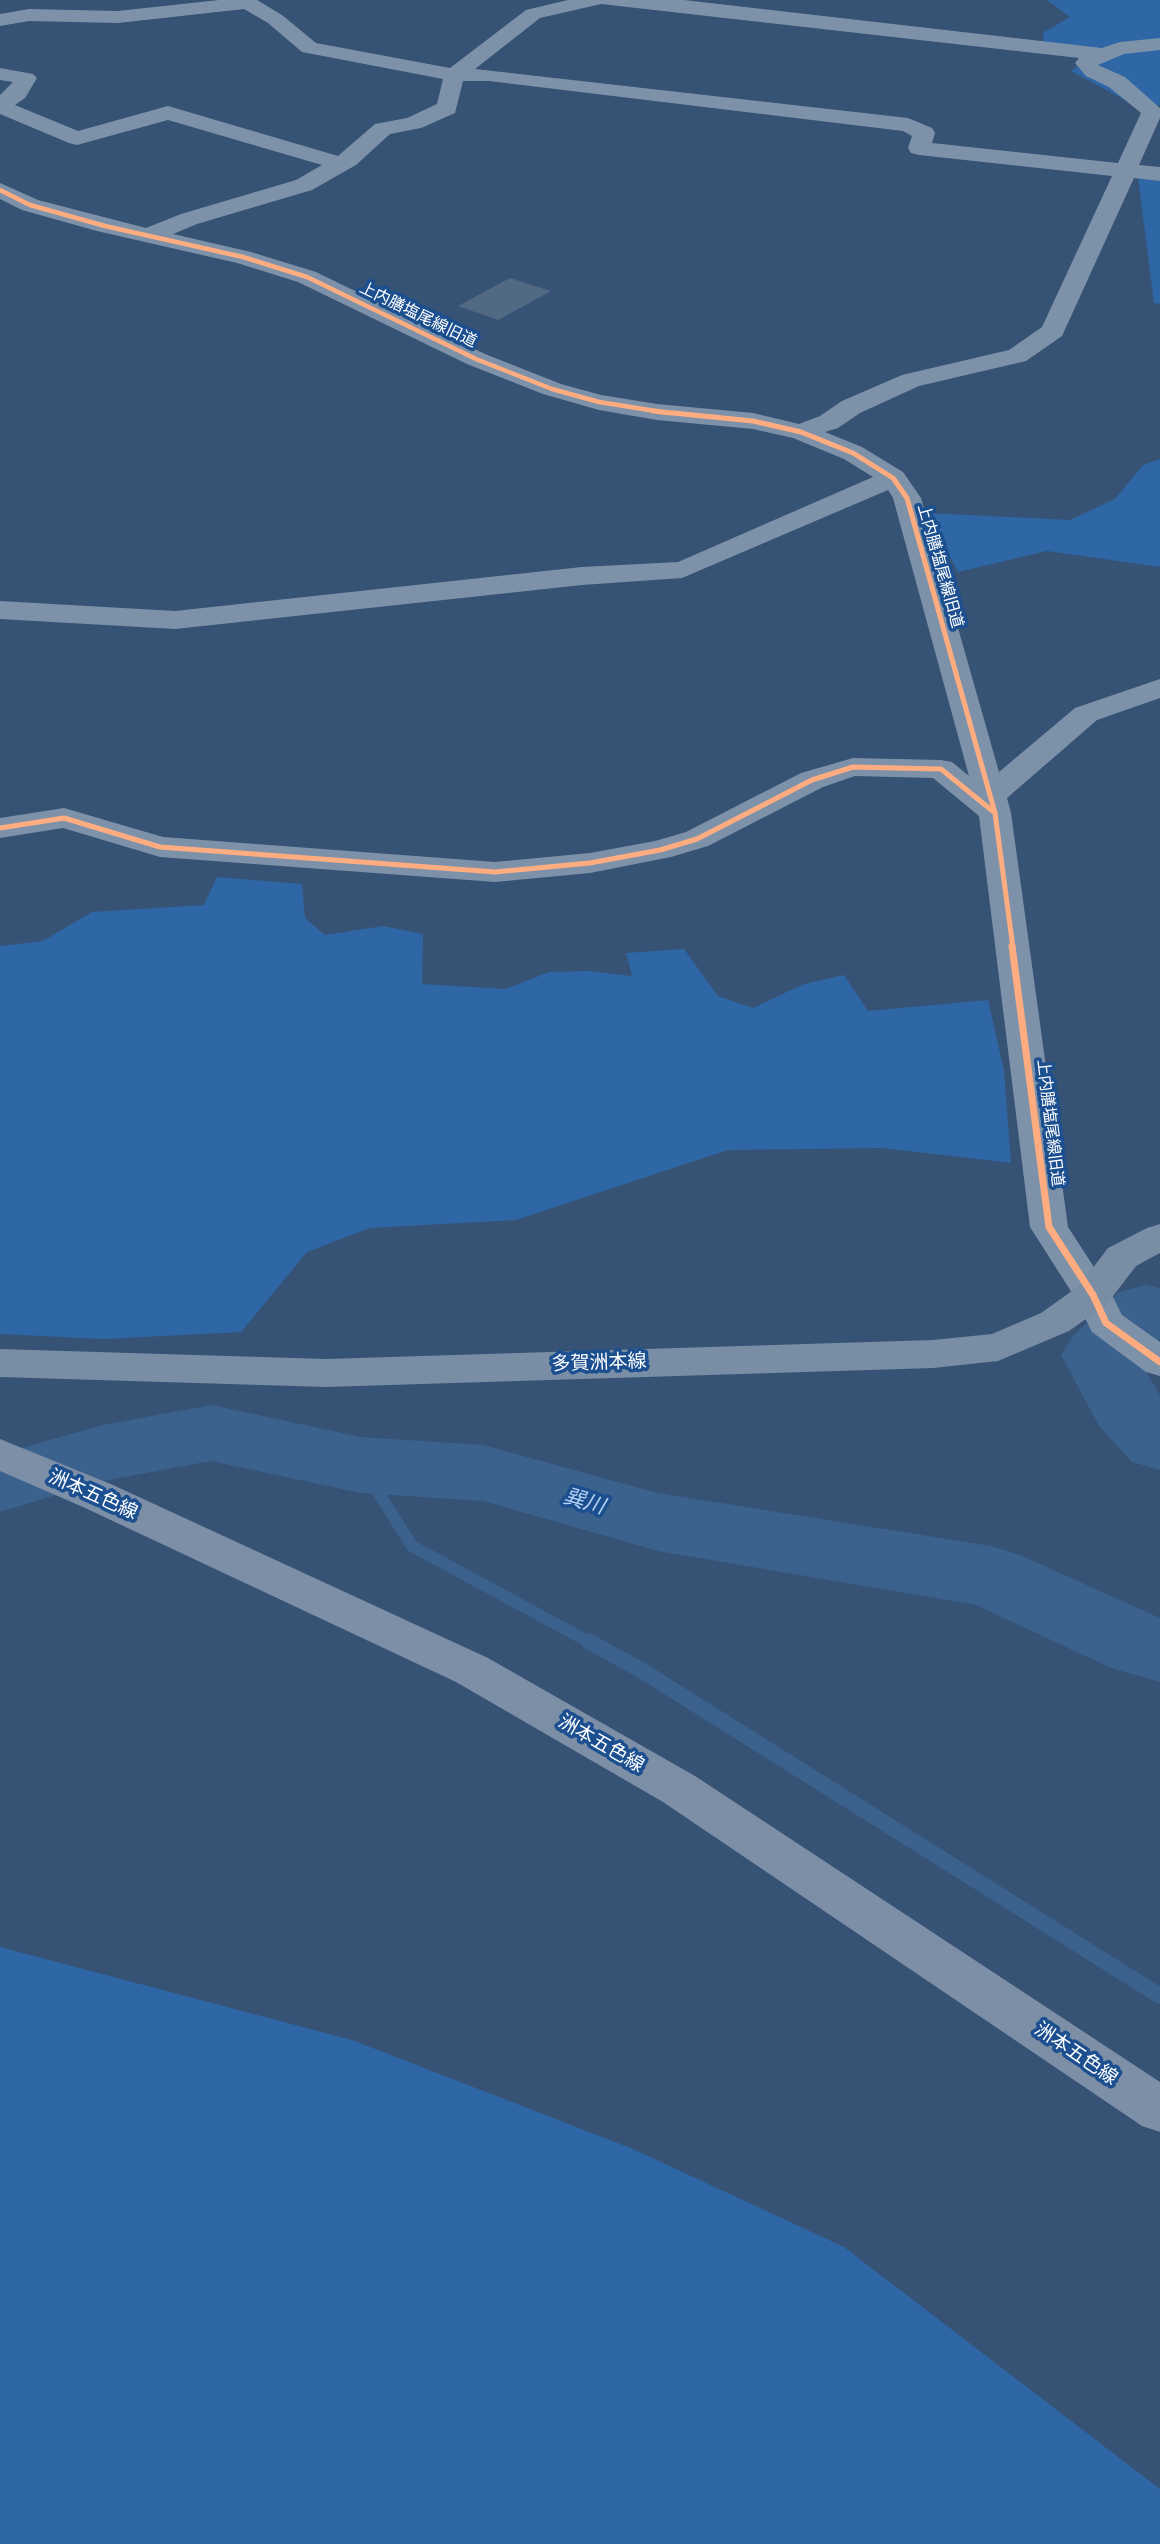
<!DOCTYPE html>
<html>
<head>
<meta charset="utf-8">
<style>
  body { margin:0 }
  canvas { display:block; background:#365274 }
</style>
</head>
<body>
<canvas width="1160" height="2544"></canvas>
<script>
const c = document.querySelector('canvas').getContext('2d');
c.lineJoin = 'round';
function paint(path, color) {
  c.fillStyle = color;
  c.fill(path, 'evenodd');
}
function shape(rows) {
  const path = new Path2D();
  for (const r of rows) {
    path.moveTo(r[0], r[1]);
    for (let i = 2; i < r.length; i += 2) path.lineTo(r[i], r[i + 1]);
  }
  return path;
}
function stroke(path, color, width, dash) {
  c.strokeStyle = color;
  c.lineWidth = width;
  c.lineCap = dash ? 'butt' : 'round';
  c.setLineDash(dash || []);
  c.stroke(path);
}
function drawText(font, color, halo, rows, align = 'center') {
  c.font = font + ' "PT Sans Narrow","Noto Sans JP",sans-serif';
  c.lineWidth = 7;
  c.setLineDash([]);
  c.textBaseline = 'middle';
  c.strokeStyle = halo;
  c.fillStyle = color;
  for (const [text, x, y, turn = 0] of rows) {
    c.save();
    c.translate(x, y);
    c.rotate((+turn || 0) * Math.PI / 180);
    c.textAlign = isNaN(turn) ? turn : align;
    if (halo) c.strokeText(text, 0, 0);
    c.fillText(text, 0, 0);
    c.restore();
  }
}
paint(shape([
  [1047,0,1160,0,1160,105,1138,107,1071,71,1087,59,1042,45,1044,32,1070,17],
  [1138,178,1160,179,1160,304,1154,303],
  [1160,459,1160,567,1047,551,958,572,927,513,1070,520,1115,499,1143,465],
  [217,877,302,884,305,918,325,935,383,926,423,934,422,984,506,989,549,972,589,971,632,976,626,953,684,949,718,996,753,1008,804,984,844,975,868,1011,988,1000,1004,1071,1011,1163,883,1148,728,1150,516,1220,370,1228,307,1252,241,1332,104,1339,0,1334,0,946,43,941,92,912,204,905],
  [0,1947,352,2040,633,2149,844,2247,1160,2489,1160,2544,0,2544]
]), '#2f66a5');
stroke(shape([
  [361,1465,412,1546,591,1643]
]), '#3b618d', 12);
stroke(shape([
  [588,1641,641,1670,1160,1996]
]), '#3b618d', 16);
paint(shape([
  [1145,1285,1160,1288,1160,1339,1139,1360,1160,1395,1160,1470,1132,1462,1099,1426,1061,1355,1072,1337,1119,1292,1145,1285],
  [211,1405,361,1437,483,1445,658,1493,991,1546,1020,1555,1160,1618,1160,1682,1111,1668,976,1605,658,1551,483,1501,361,1493,211,1461,103,1481,0,1512,0,1454,103,1425,211,1405]
]), '#3b618d');
paint(shape([
  [510,278,551,291,498,320,458,306]
]), '#526984');
paint(shape([
  [219,0,257,0,282,15,316,43,450,68,526,10,568,0,684,0,1102,48,1120,42,1160,38,1160,50,1124,54,1098,65,1125,77,1160,108,1160,118,1139,165,1160,167,1160,181,1134,178,1062,336,1026,361,919,386,860,413,838,428,825,432,862,447,903,472,921,498,999,772,1075,708,1160,679,1160,698,1097,720,1007,798,1011,813,1068,1227,1112,1295,1122,1315,1160,1342,1160,1376,1146,1372,1092,1332,1074,1296,1030,1227,979,816,933,778,855,776,823,787,708,846,671,857,590,873,495,882,160,857,63,828,0,838,0,818,64,808,163,837,495,862,590,853,655,841,686,832,801,773,853,758,941,760,952,762,969,776,893,498,888,490,682,578,582,585,175,629,0,619,0,601,175,611,582,567,678,562,873,477,844,459,793,438,753,429,657,420,599,410,543,394,467,364,298,282,237,263,97,231,22,210,0,199,0,183,38,200,146,228,181,214,296,180,322,165,168,120,77,145,69,143,0,114,0,95,13,82,0,80,0,68,33,74,37,78,25,98,15,105,78,131,168,106,338,156,375,124,407,118,437,104,443,79,302,52,268,23,244,9,118,23,29,21,0,26,0,14,29,9,118,11,219,0],
  [601,4,1079,58,1075,63,1086,76,1109,87,1141,113,1118,163,932,143,935,133,932,128,908,118,475,69,540,18,601,4],
  [463,81,489,81,903,131,912,136,908,148,911,153,919,155,1112,176,1042,327,1009,350,902,375,842,401,820,416,799,424,753,413,657,404,601,395,561,384,485,354,316,272,251,252,173,234,197,224,312,190,356,165,390,134,421,128,455,113,463,81]
]), '#7d92a8');
paint(shape([
  [1160,1224,1160,1253,1136,1266,1107,1304,1069,1331,998,1361,933,1368,326,1387,0,1377,0,1349,326,1359,933,1340,992,1334,1041,1313,1079,1286,1108,1248,1147,1228,1160,1224]
]), '#798da4');
paint(shape([
  [0,1439,113,1485,488,1658,695,1776,1160,2082,1160,2132,1142,2126,663,1802,456,1682,83,1507,0,1471,0,1439]
]), '#7d8ea7');
stroke(shape([
  [0,190,30,205,105,226,243,257,307,277,476,359,552,389,599,402,668,413]
]), '#ffac80', 4.5);
stroke(shape([
  [653,411,753,421,801,432,853,453,893,478,907,498,995,813,1013,948],
  [0,828,64,818,160,847,495,872,590,863,660,850,697,839,812,780,853,767,941,769,995,813]
]), '#ffac80', 5);
stroke(shape([
  [1012,946,1049,1227,1093,1295,1106,1323,1160,1362]
]), '#ffac80', 7);
drawText('16px', '#fff', '#1b4f8f', [
  ["上内膳塩尾線旧道",418,315,26],
  ["上内膳塩尾線旧道",940,566,74],
  ["上内膳塩尾線旧道",1050,1123,83]
]);
drawText('19px', '#fff', '#1b4f8f', [
  ["多賀洲本線",599,1363,-2],
  ["洲本五色線",93,1495,24],
  ["洲本五色線",601,1744,30],
  ["洲本五色線",1076,2054,34]
]);
drawText('italic 21px', '#b5d3f5', '#1b4f8f', [
  ["巽川",584,1502,16]
]);
</script>
</body>
</html>
